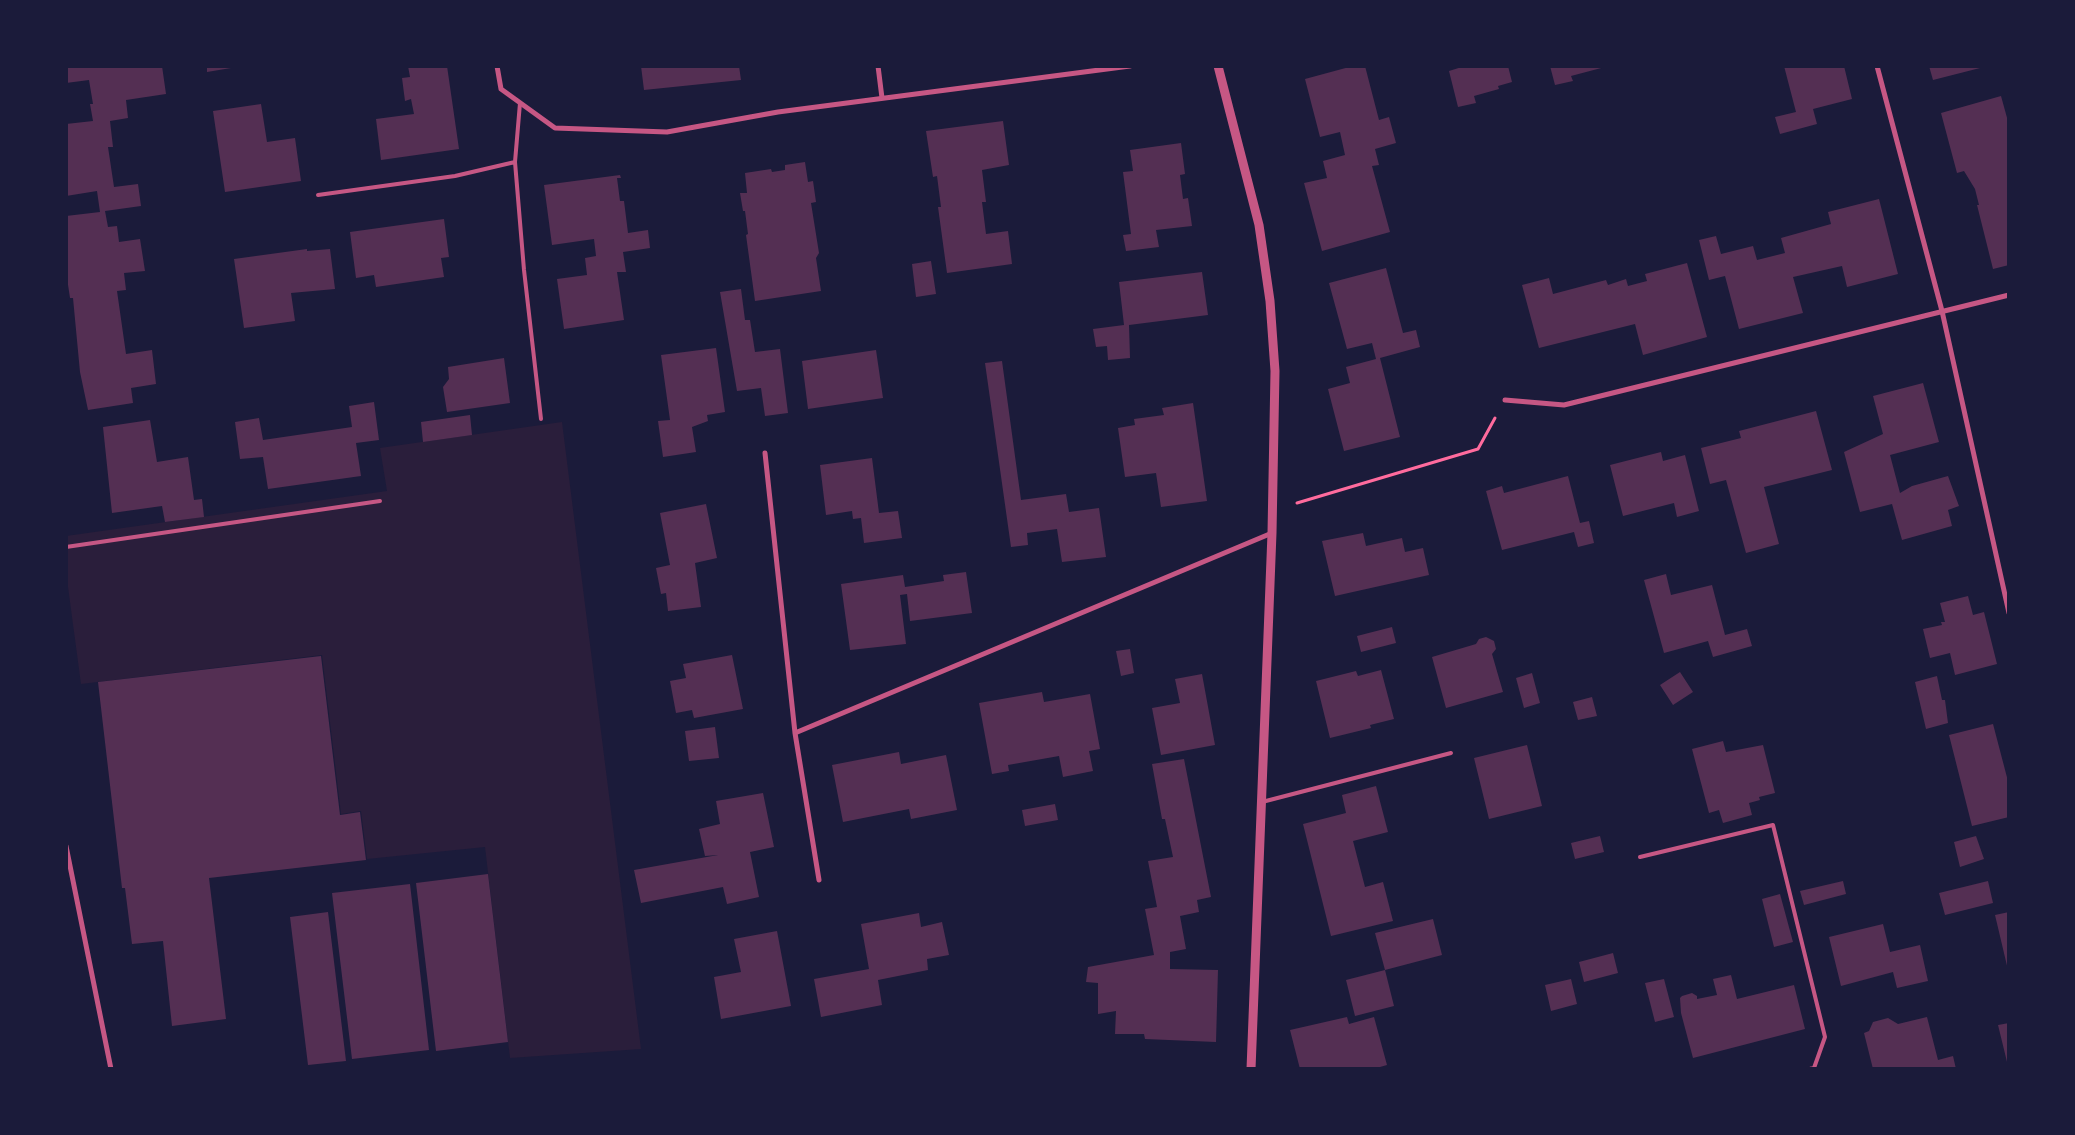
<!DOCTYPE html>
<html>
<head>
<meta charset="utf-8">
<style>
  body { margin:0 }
  #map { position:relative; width:2075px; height:1135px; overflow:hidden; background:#1b1b3a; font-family:"Roboto Condensed",sans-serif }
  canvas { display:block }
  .frame { position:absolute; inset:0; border:68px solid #1b1b3a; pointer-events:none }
</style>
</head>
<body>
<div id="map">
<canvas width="2075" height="1135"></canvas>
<div class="frame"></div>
</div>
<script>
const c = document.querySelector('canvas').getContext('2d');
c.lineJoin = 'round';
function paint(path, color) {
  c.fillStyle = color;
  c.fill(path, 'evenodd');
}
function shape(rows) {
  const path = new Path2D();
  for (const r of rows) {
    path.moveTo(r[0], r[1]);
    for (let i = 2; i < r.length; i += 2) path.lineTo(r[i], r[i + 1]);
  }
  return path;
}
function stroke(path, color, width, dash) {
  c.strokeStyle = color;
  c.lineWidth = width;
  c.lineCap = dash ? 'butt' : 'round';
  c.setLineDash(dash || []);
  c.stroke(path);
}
paint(shape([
  [562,422,641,1049,510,1058,485,847,367,859,361,811,341,814,322,655,81,684,66,572,66,536,387,491,380,448]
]), '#2a1e3b');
paint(shape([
  [66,66,162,66,166,94,126,100,128,118,110,121,113,147,108,147,114,187,138,184,141,206,105,211,108,227,117,226,119,242,140,239,145,271,124,273,126,290,117,291,126,354,152,350,156,384,131,388,133,403,88,410,80,372,73,298,70,298,67,278,66,216,100,212,97,191,66,196,66,124,93,121,90,104,93,104,89,80,66,83],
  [207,66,237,66,237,67,207,72],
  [408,66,447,66,459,149,381,160,376,119,414,114,411,99,405,101,402,78,410,77],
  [641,66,739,66,741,80,644,90],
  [1353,66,1365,66,1379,120,1389,117,1396,143,1375,149,1379,165,1372,166,1390,232,1322,251,1304,183,1327,178,1323,161,1345,155,1340,132,1320,137,1305,79],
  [1465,66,1508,66,1512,82,1498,86,1499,89,1474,96,1476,103,1458,107,1449,71],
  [1550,66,1605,66,1605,67,1571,76,1573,81,1555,85],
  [1784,66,1844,66,1852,99,1813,109,1817,124,1780,134,1775,117,1796,112],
  [1929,66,1984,66,1984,67,1933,80],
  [2001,96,2009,125,2009,265,1993,269,1977,205,1979,205,1975,189,1964,171,1957,173,1941,113],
  [261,104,267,142,295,138,301,181,225,192,213,111],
  [1003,121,1009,165,982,170,986,202,982,202,986,234,1008,231,1012,264,947,273,938,207,941,207,937,176,933,177,926,131],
  [1181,143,1185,174,1180,175,1183,199,1188,198,1192,226,1156,230,1159,247,1126,251,1123,235,1131,234,1123,172,1133,171,1130,150],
  [805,162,808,182,813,181,816,202,811,203,819,253,816,258,821,291,755,301,746,235,748,234,745,211,743,211,740,193,747,193,745,173,771,169,772,172,785,170,785,165],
  [620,175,621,178,617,178,620,201,624,201,628,233,648,230,650,248,623,252,626,272,617,272,624,320,564,329,557,279,587,275,585,258,596,256,594,239,552,245,544,185],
  [1879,199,1898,274,1847,287,1842,266,1793,277,1803,313,1739,329,1725,276,1709,280,1699,240,1716,236,1721,254,1753,246,1757,260,1785,253,1781,238,1831,224,1828,212],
  [444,219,449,257,441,258,444,277,376,287,374,275,356,278,350,232],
  [307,249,307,251,330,249,335,289,291,293,295,321,244,328,234,259],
  [931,261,936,294,916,297,912,264],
  [1687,263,1707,337,1643,355,1635,324,1539,348,1522,285,1549,278,1553,294,1606,280,1608,285,1626,279,1628,286,1647,281,1645,274],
  [1386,268,1403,333,1416,330,1420,347,1380,358,1400,437,1344,451,1328,389,1350,383,1346,367,1376,359,1372,343,1347,349,1329,283],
  [1202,272,1208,315,1129,325,1130,358,1108,360,1107,346,1096,347,1093,329,1124,325,1119,282],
  [741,289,745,320,750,320,755,352,780,349,788,413,765,416,761,388,737,391,720,292],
  [716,348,725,412,707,415,708,421,692,427,696,452,663,457,658,421,670,420,661,355],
  [876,350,883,398,808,409,802,361],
  [504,358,510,403,447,412,443,387,449,379,448,367],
  [1002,361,1021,500,1066,494,1069,512,1099,508,1106,557,1062,562,1057,529,1027,533,1028,545,1011,547,985,363],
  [1923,383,1939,442,1890,455,1900,493,1912,486,1948,476,1959,506,1948,510,1952,526,1902,540,1892,504,1860,512,1844,452,1883,434,1873,396],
  [374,402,379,440,356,443,361,476,268,489,263,457,240,459,235,422,259,418,263,440,352,427,349,406],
  [1193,403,1207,501,1161,507,1156,473,1125,477,1118,428,1135,425,1134,419,1164,415,1162,408],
  [1816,411,1832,470,1764,487,1779,544,1746,553,1726,480,1710,484,1701,448,1741,438,1739,431],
  [470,415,472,435,423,442,421,422],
  [150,420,157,462,188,457,194,500,202,499,204,517,165,522,162,506,112,513,103,427],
  [1661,452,1663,461,1685,455,1699,511,1677,517,1674,503,1623,516,1610,465],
  [872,458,879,513,898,511,902,538,864,543,861,518,853,519,852,511,826,515,820,465],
  [1568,476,1580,523,1589,521,1594,543,1578,547,1574,532,1502,550,1486,491,1502,486,1504,493],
  [706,504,717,558,695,563,701,607,668,611,666,593,661,594,656,568,670,565,660,513],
  [1363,533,1366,546,1402,538,1405,552,1423,548,1429,575,1335,596,1322,541],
  [966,572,972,613,910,621,907,594,900,595,906,644,850,650,841,584,903,575,905,587,944,581,943,575],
  [1666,574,1671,595,1712,585,1725,635,1747,629,1752,646,1713,657,1708,641,1664,653,1644,580],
  [1968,596,1973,615,1984,612,1997,664,1955,675,1950,653,1930,658,1923,629,1942,625,1941,622,1945,622,1940,603],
  [1392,627,1396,643,1361,652,1357,636],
  [1486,637,1494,641,1496,649,1492,654,1503,692,1446,708,1432,657,1476,644,1479,639],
  [1130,649,1134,673,1121,676,1116,651],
  [732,655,743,709,694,718,692,710,676,713,670,681,686,678,683,664],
  [321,656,340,815,360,812,366,860,209,878,226,1019,172,1026,163,941,132,944,125,888,122,888,98,682],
  [1381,670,1394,719,1370,725,1371,728,1330,738,1316,681,1356,671,1358,676],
  [1680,672,1693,692,1673,705,1660,685],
  [1532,673,1540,703,1524,708,1516,678],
  [1202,674,1215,745,1161,755,1152,708,1180,703,1175,679],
  [1937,676,1942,700,1945,700,1948,723,1926,729,1915,682],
  [1042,692,1044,702,1090,694,1100,749,1089,751,1093,771,1063,777,1059,756,1008,765,1009,771,992,774,979,703],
  [1592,697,1597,716,1578,720,1573,702],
  [1993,724,2009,785,2009,817,1972,826,1949,735],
  [715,727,719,758,689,761,685,731],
  [1723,741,1726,752,1763,745,1775,793,1759,797,1760,800,1749,803,1752,815,1723,823,1719,810,1709,813,1692,749],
  [1527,745,1542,806,1489,819,1474,758],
  [899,752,901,764,946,755,957,810,911,819,909,809,843,822,832,765],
  [1184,759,1211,897,1197,900,1199,912,1180,916,1186,949,1170,952,1170,969,1218,970,1216,1042,1145,1039,1144,1034,1115,1034,1116,1011,1098,1014,1098,983,1086,982,1088,967,1154,955,1145,909,1157,907,1148,861,1173,857,1165,819,1162,819,1152,764],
  [1376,786,1388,832,1353,841,1365,887,1383,882,1393,921,1331,936,1303,824,1346,813,1342,795],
  [763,793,774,847,750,852,759,897,727,904,723,887,641,903,634,870,718,855,705,856,699,829,720,824,716,801],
  [1055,804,1058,820,1025,826,1022,810],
  [1600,836,1604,852,1575,859,1571,843],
  [1976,836,1984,859,1960,867,1954,842],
  [488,874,508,1042,436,1051,416,883],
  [1843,881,1846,894,1804,905,1800,891],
  [1988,881,1993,903,1945,915,1939,893],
  [410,884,429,1050,352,1059,332,893],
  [1780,894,1793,942,1774,947,1762,899],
  [328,912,346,1061,308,1065,290,917],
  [2009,912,2009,970,2008,970,1995,915],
  [919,913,921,927,942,922,949,955,927,959,928,970,878,980,882,1005,821,1017,814,979,869,969,861,924],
  [1433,919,1442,955,1385,970,1375,933],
  [1883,924,1890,952,1920,945,1928,981,1897,988,1893,972,1841,986,1829,937],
  [777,931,791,1006,721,1019,714,977,741,972,734,939],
  [1613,953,1618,973,1584,982,1579,962],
  [1385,970,1394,1006,1355,1016,1346,980],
  [1731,975,1737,999,1794,985,1805,1029,1693,1058,1681,1013,1680,998,1682,996,1692,993,1697,996,1697,999,1717,995,1713,979],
  [1571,979,1577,1004,1551,1011,1545,985],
  [1664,979,1674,1017,1655,1022,1645,983],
  [1347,1017,1349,1024,1374,1017,1387,1065,1373,1069,1300,1069,1290,1030],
  [1927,1017,1938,1060,1953,1056,1956,1069,1920,1069,1919,1067,1913,1069,1873,1069,1864,1033,1869,1031,1873,1022,1888,1018,1898,1024],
  [2009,1023,2009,1066,2008,1066,1998,1025]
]), '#542f53');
stroke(shape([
  [1297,503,1478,449,1495,418]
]), '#ff6b9d', 3);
stroke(shape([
  [520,103,515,162,524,270,541,419],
  [318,195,455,176,515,162],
  [66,547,380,501],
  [1262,802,1451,753],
  [1640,857,1773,825,1825,1037,1814,1068]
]), '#c65784', 4);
stroke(shape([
  [497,66,501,89,555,128,667,132,778,112,1130,66],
  [878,66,882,98],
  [1877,66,1942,311,2009,613],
  [1505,400,1564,405,2009,295],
  [765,453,795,733,819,880],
  [795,733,1272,533],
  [66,846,111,1069],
  [1811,1069,1814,1069]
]), '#c65784', 5);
stroke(shape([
  [1218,66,1259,225,1270,301,1275,371,1272,533,1251,1069]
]), '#c65784', 9);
</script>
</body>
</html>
